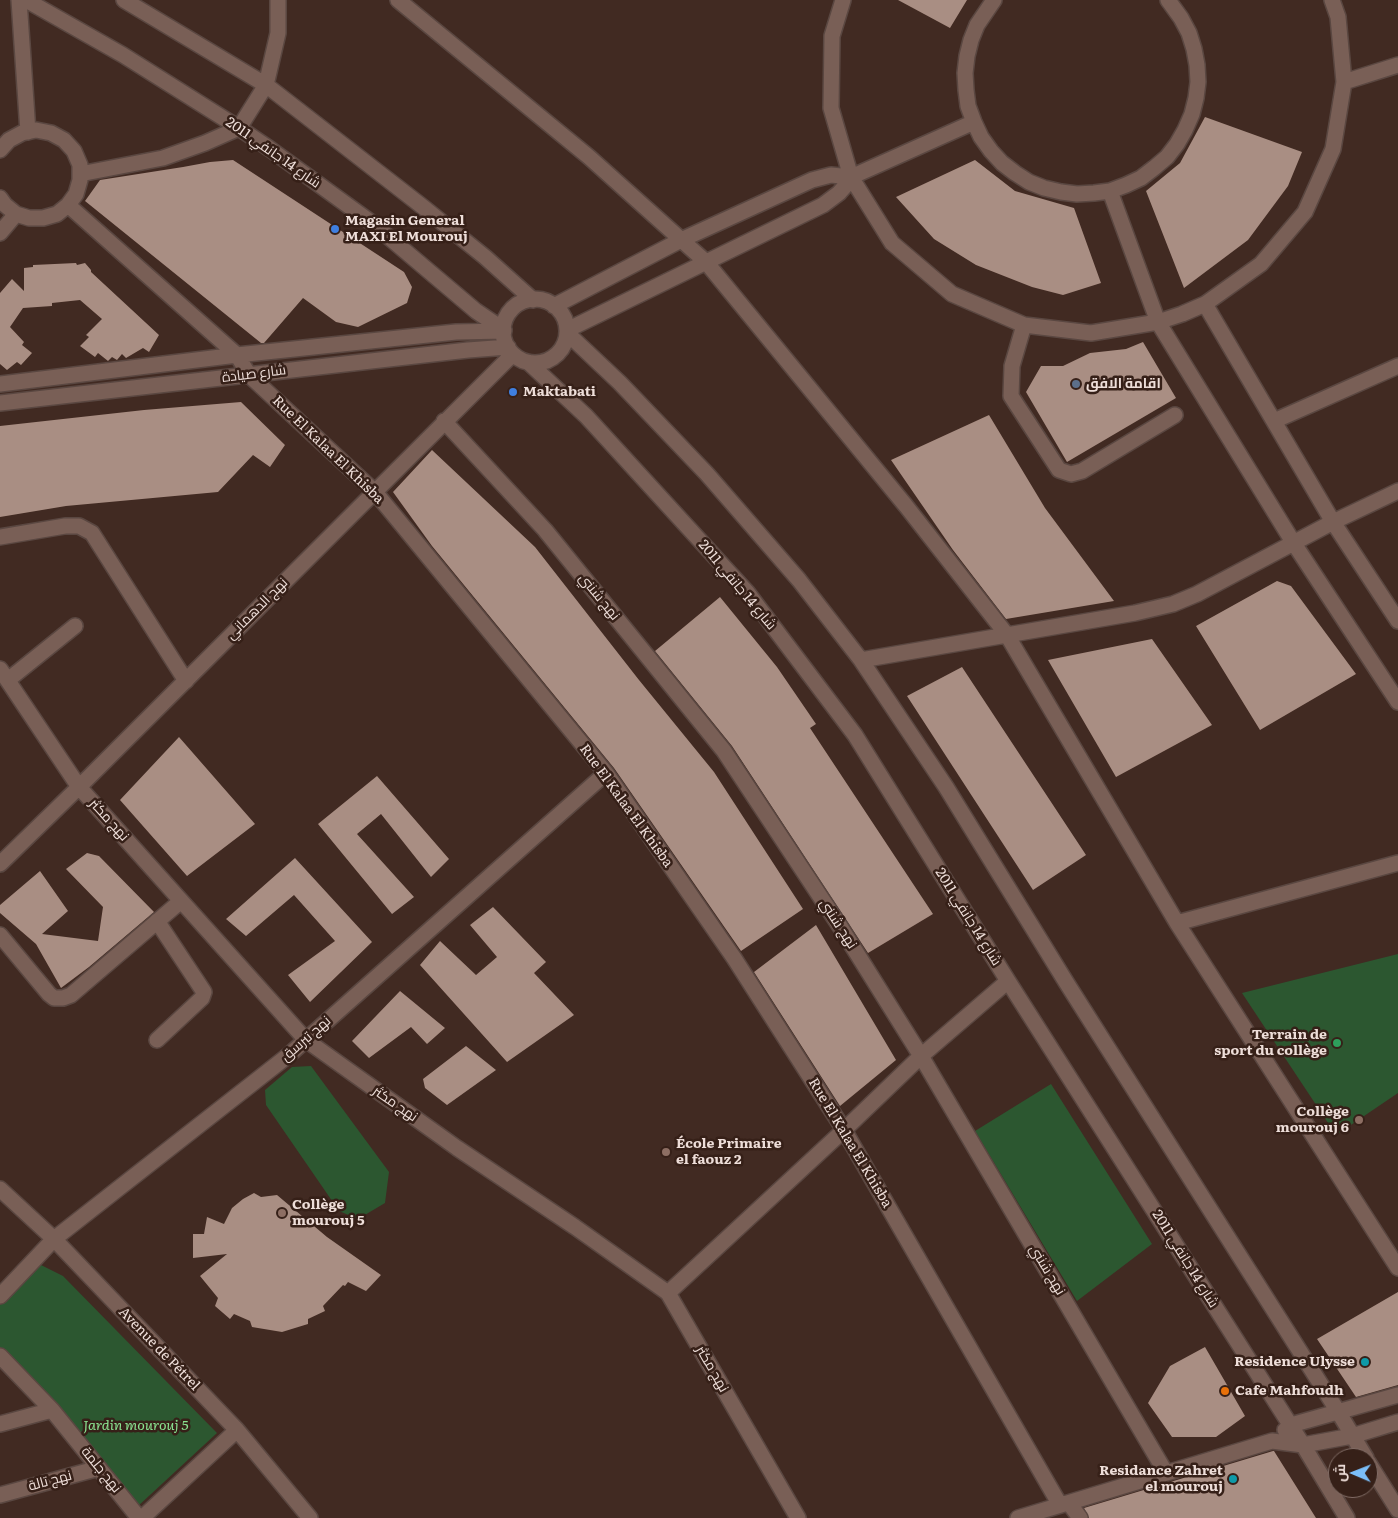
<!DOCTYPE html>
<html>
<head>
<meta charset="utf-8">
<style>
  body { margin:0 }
  #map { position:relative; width:1398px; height:1518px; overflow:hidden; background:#412a22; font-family:Literata,Cairo,serif }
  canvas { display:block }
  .north { position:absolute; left:1328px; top:1448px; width:50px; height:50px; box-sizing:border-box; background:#362018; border:1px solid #806c65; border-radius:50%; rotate:271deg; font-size:14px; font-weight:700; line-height:20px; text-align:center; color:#eeded9 }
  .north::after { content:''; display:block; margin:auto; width:18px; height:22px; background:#7bbef8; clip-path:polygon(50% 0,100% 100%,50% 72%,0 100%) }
</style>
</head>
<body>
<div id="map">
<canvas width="1398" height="1518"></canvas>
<div class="north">ش</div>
</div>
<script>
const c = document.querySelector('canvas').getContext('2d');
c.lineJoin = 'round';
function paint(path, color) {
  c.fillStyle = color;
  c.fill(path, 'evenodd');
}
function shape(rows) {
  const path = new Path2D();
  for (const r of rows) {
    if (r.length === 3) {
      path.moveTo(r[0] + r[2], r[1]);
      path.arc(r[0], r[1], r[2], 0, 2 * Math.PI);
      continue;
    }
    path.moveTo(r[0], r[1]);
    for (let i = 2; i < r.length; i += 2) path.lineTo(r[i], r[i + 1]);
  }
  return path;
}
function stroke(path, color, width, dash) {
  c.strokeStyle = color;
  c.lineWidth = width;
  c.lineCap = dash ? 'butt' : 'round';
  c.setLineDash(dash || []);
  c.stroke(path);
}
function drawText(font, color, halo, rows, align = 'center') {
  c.font = font + ' Literata,Cairo,serif';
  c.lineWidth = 5;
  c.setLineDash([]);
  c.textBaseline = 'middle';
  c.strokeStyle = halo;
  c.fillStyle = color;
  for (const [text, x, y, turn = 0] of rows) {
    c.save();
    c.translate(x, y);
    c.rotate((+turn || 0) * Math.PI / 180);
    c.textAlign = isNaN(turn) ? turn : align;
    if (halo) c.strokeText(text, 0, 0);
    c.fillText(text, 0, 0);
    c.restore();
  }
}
paint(shape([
  [1398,954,1398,1093,1336,1135,1242,993],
  [311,1066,389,1172,385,1203,358,1219,339,1211,266,1105,265,1090,292,1067],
  [1051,1084,1152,1244,1077,1301,975,1131],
  [35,1262,63,1276,217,1433,137,1507,0,1349,0,1298]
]), '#2c5730');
paint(shape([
  [898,0,967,0,950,28],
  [1205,117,1302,152,1288,186,1248,240,1184,288,1146,191,1180,163],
  [233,160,404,272,412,287,407,303,358,327,336,322,303,298,264,343,261,343,85,201,100,180,183,167,210,162],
  [975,160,1015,191,1074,208,1101,283,1063,295,1032,287,976,265,934,239,896,197],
  [76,263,77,265,85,263,91,270,91,272,159,335,149,352,143,348,126,358,122,354,117,360,112,357,108,361,98,353,95,357,80,346,89,337,86,335,102,319,80,300,52,303,52,306,23,308,10,327,24,342,22,345,32,353,21,365,17,362,7,370,0,364,0,293,12,279,24,291,24,268,33,267,33,265],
  [1143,342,1176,398,1067,462,1026,392,1041,366,1063,366,1090,353,1126,349],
  [241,402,285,445,270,467,253,455,218,492,66,506,0,517,0,426,144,410],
  [989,415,1045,508,1114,601,1006,619,953,550,891,460],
  [432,450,535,547,639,680,714,772,803,909,741,951,614,768,432,546,393,492],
  [1277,581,1291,586,1356,674,1260,730,1196,626],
  [720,597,777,667,816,724,810,728,933,914,868,953,732,746,655,651],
  [1152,639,1212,725,1116,777,1048,660],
  [962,667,1086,855,1033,890,907,696],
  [179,737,255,824,187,876,120,800],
  [377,776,449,859,431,877,381,814,357,834,414,897,392,914,318,824],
  [87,853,99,856,154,912,89,967,61,988,36,944,0,913,0,905,40,871,68,911,42,934,98,941,103,907,66,869],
  [295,858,372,942,310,1002,288,975,335,941,294,895,246,936,226,919],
  [493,907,546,962,534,973,574,1015,507,1062,420,965,440,941,476,975,497,957,470,925],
  [816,925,896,1060,840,1106,754,972],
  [400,991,445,1028,427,1044,411,1027,369,1058,352,1041],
  [466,1046,496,1070,447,1105,425,1088,423,1079],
  [254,1193,261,1197,277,1195,327,1237,381,1275,366,1291,348,1282,345,1286,343,1285,323,1306,325,1311,308,1319,308,1324,282,1332,252,1327,250,1321,234,1314,230,1319,215,1306,218,1298,200,1276,227,1254,193,1258,193,1234,204,1234,207,1217,224,1224,232,1208,243,1199],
  [1398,1292,1398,1385,1356,1397,1317,1339],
  [1205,1347,1245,1416,1216,1437,1172,1437,1148,1403,1170,1366],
  [1273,1451,1274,1451,1316,1518,1089,1518,1084,1508]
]), '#a98e83');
const minor = shape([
  [19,0,28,132],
  [26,0,123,55,239,128,270,149,372,223,476,311,504,330],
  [124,0,266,85,423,207,485,257,533,300],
  [398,0,589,157,706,262,906,506,1007,635,1177,923,1398,1268],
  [843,0,832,36,831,108,851,177,892,243,952,294,1024,325,1091,333,1158,322,1182,314,1205,304,1261,264,1305,212,1333,149,1344,82,1338,17,1332,0],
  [994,0,977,25,971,40,967,56,965,73,966,90,968,106,974,122,981,137,991,151,1002,163,1015,173,1029,182,1044,188,1061,192,1077,194,1094,193,1110,191,1126,185,1141,178,1154,168,1167,157,1177,144,1185,130,1192,114,1196,98,1198,82,1197,65,1194,49,1189,33,1181,18,1168,0],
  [1344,82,1398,65],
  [0,150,9,140,22,133,36,130,51,133,64,140,74,151,80,165,80,180,76,194,68,205,57,214,43,218,29,218,16,214,5,205,0,198],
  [80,174,163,158,205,143,239,128,266,85,278,33,278,0],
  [1110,191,1158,322,1293,542,1398,702],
  [68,205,237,355,249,375,375,492,606,773,734,958,844,1130,1060,1505],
  [0,233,16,214],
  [535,331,32],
  [1205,304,1333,522,1398,621],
  [554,306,681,240,812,180,831,175,851,177,974,122],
  [1024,325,1012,366,1011,396,1059,470,1071,474,1082,471,1175,415],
  [567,330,823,205,839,193,846,185,851,177],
  [567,333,620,383,707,474,799,580,861,660,946,787,1066,982,1339,1413,1366,1458],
  [528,362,586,416,747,592,855,735,1008,981,1303,1445,1347,1518],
  [0,384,237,355,456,332,504,331],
  [0,403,468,350,508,347],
  [444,421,545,530,724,751,841,928,921,1056,1166,1473],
  [1274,421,1398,366],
  [0,537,65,526,79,526,92,533,186,681],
  [861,660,1135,613,1173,604,1197,594,1333,522,1398,491],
  [0,669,79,787,306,1040,457,1148,575,1227,668,1293,798,1518],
  [8,680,75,626],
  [0,864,79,787,513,354],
  [1177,923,1398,863],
  [0,935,49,994,54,998,63,998,71,995,181,901],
  [157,1040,202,998,204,992,157,921],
  [0,1189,54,1239,237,1430,310,1518],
  [668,1293,844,1130,921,1056,1008,981],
  [0,1296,54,1239,290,1054,606,773],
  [0,1356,52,1410,139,1518],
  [0,1424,52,1410],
  [1285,1430,1291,1425,1398,1395],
  [1368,1462,1398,1510],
  [0,1495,99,1468],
  [1069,1503,1080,1518],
  [142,1518,237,1430],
  [1018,1518,1272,1441,1303,1445,1352,1436,1398,1422]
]);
stroke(minor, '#5a4741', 18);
stroke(minor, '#795f56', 15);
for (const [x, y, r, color] of [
  [335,229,5,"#3f7fe0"],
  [1076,384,5,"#5c6f8a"],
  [513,392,5,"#3f7fe0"],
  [1337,1043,5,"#2e9e5b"],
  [1359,1120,5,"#8d6e63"],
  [666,1152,5,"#8d6e63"],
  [282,1213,5,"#8d6e63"],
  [1365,1362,5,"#0f9aa8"],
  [1225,1391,5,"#e8710a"],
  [1233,1479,5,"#0f9aa8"]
]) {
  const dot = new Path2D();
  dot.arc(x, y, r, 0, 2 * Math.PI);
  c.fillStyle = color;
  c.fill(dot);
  stroke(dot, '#362018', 2);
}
drawText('14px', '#eeded9', '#362018', [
  ["شارع 14 جانفي 2011",273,153,35],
  ["شارع صيادة",254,374,-7],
  ["Rue El Kalaa El Khisba",328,450,44],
  ["شارع 14 جانفي 2011",737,585,50],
  ["نهج شنني",599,597,51],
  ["نهج الدهماني",257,609,-45],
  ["Rue El Kalaa El Khisba",626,806,54],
  ["نهج مكثر",109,820,48],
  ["شارع 14 جانفي 2011",968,917,58],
  ["نهج شنني",838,924,57],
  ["نهج تبرسق",306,1039,-41],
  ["نهج مكثر",395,1104,35],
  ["Rue El Kalaa El Khisba",850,1143,59],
  ["شارع 14 جانفي 2011",1185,1259,58],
  ["نهج شنني",1047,1270,59],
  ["Avenue de Pétrel",159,1349,46],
  ["نهج مكثر",712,1369,60],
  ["نهج جلمة",101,1470,51],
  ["نهج تالة",50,1481,-15]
]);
drawText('bold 14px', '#eeded9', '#362018', [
  ["Magasin General",345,221],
  ["MAXI El Mourouj",345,237],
  ["اقامة الافق",1086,384],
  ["Maktabati",523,392],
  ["Terrain de",1327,1035,"right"],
  ["sport du collège",1327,1051,"right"],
  ["Collège",1349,1112,"right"],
  ["mourouj 6",1349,1128,"right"],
  ["École Primaire",676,1144],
  ["el faouz 2",676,1160],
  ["Collège",292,1205],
  ["mourouj 5",292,1221],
  ["Residence Ulysse",1355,1362,"right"],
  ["Cafe Mahfoudh",1235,1391],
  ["Residance Zahret",1223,1471,"right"],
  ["el mourouj",1223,1487,"right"]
], 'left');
drawText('italic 14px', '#8ae290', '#362018', [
  ["Jardin mourouj 5",136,1426]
]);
</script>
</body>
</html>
